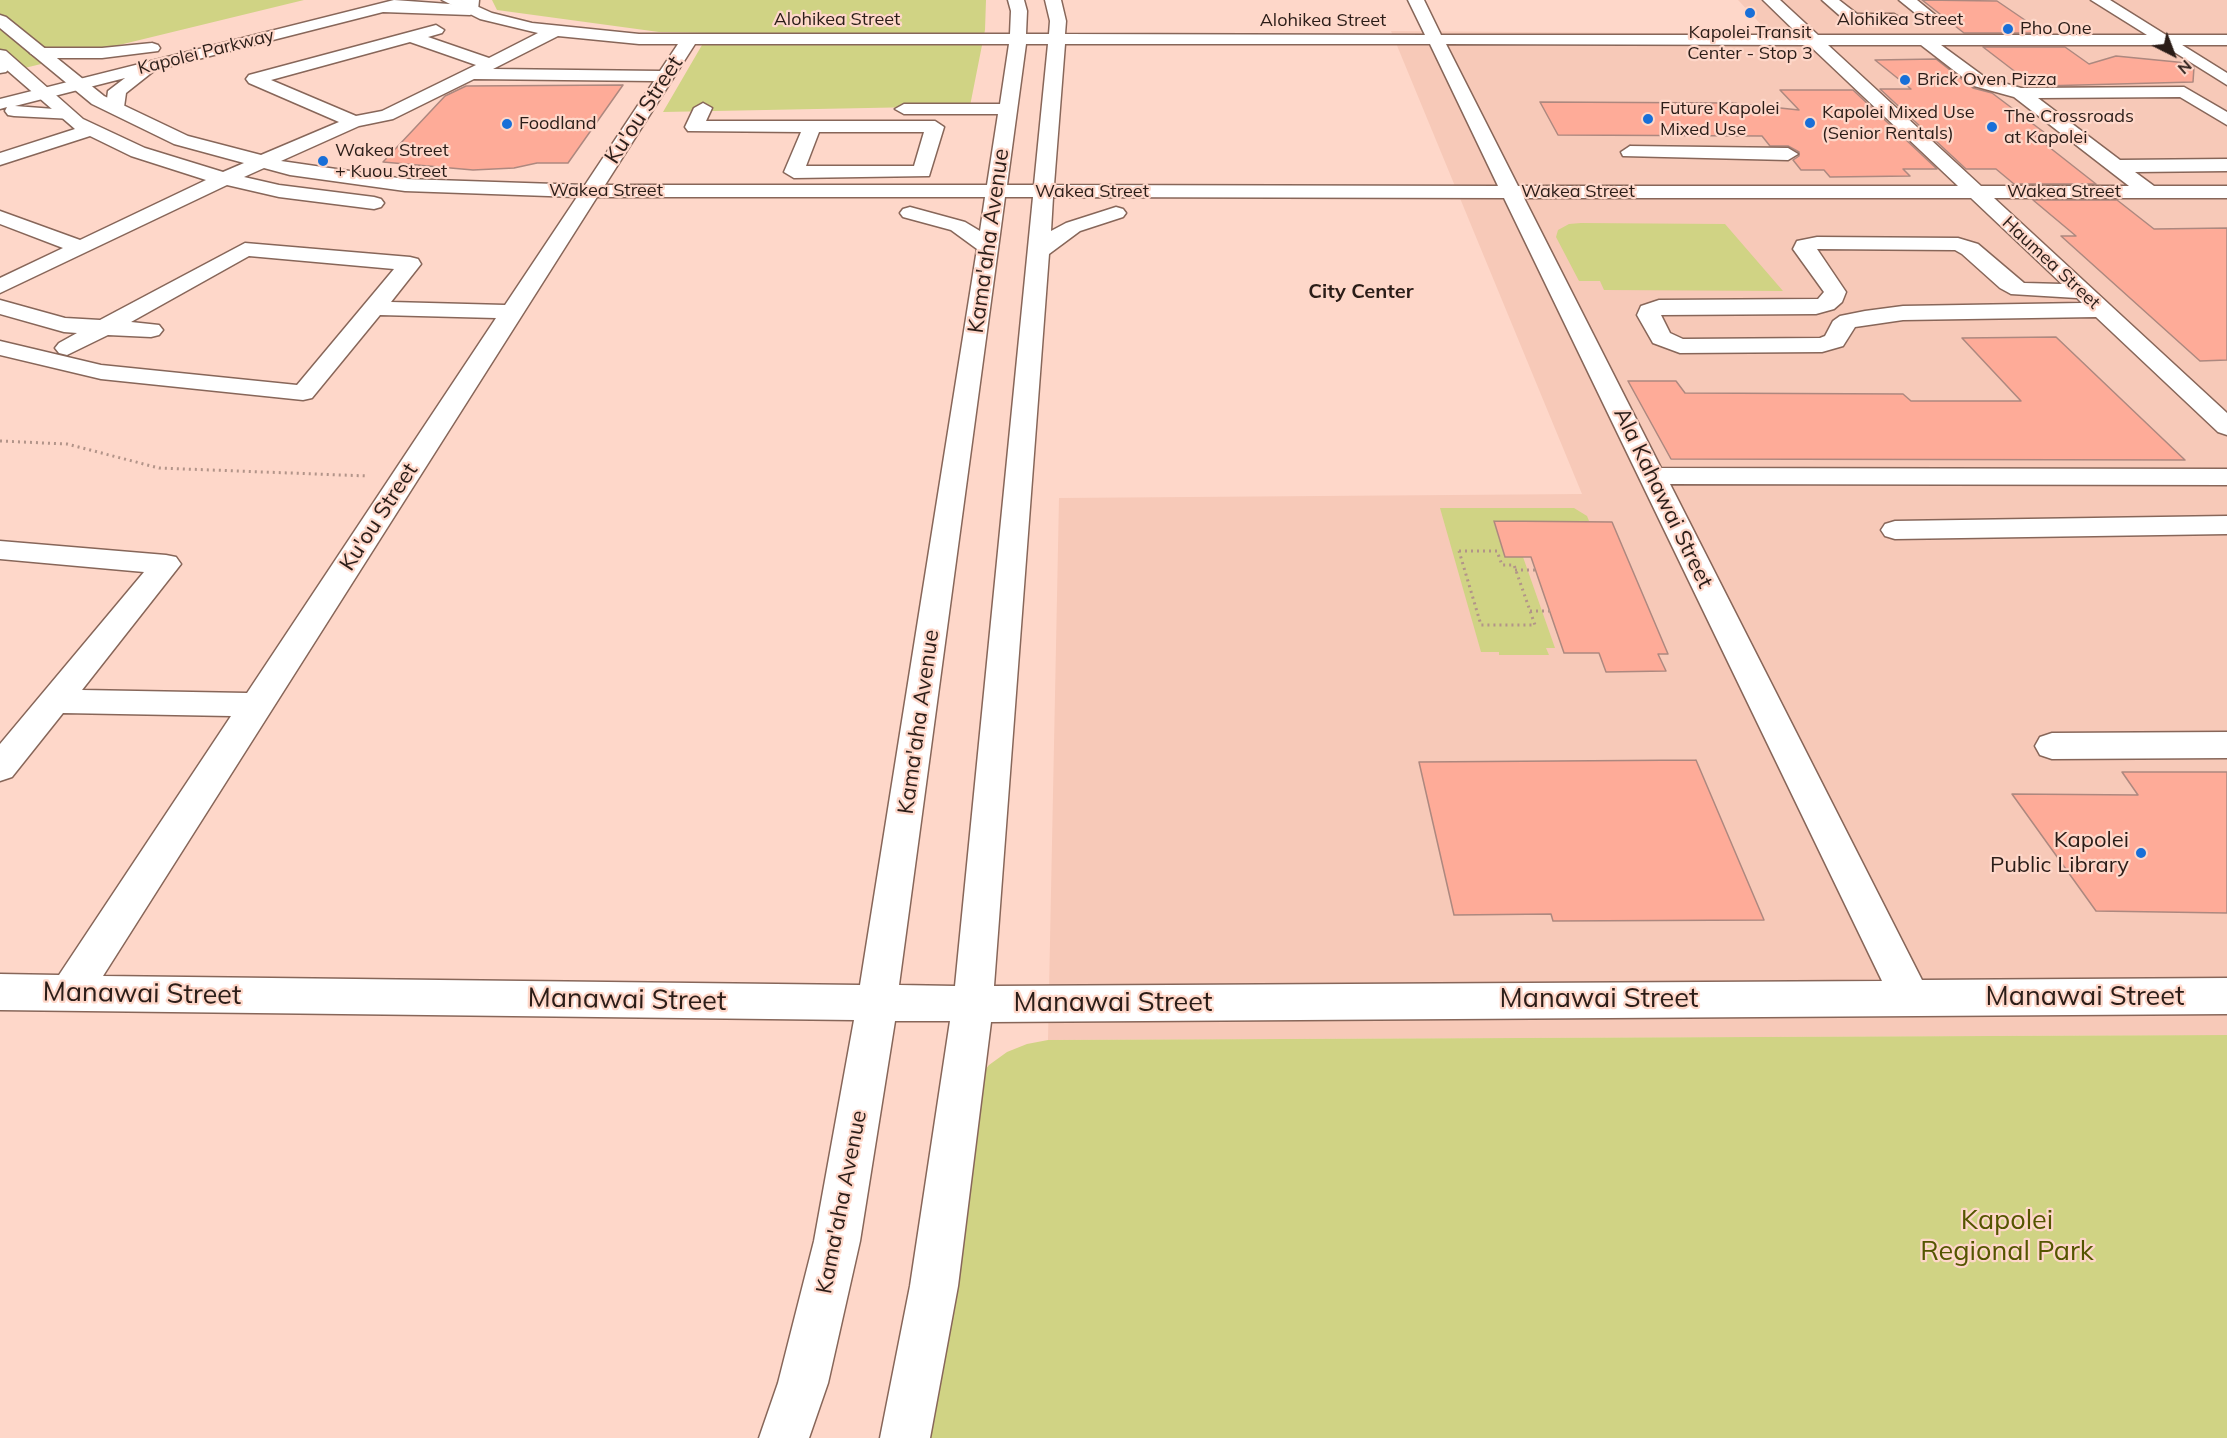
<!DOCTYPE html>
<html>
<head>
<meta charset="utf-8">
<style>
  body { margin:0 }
  #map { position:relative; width:2227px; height:1438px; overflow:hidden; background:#fed7c9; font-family:Mulish,sans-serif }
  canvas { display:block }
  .north { position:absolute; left:2143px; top:24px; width:60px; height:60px; -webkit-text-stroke:4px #fed7c9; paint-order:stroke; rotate:138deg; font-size:16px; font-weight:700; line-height:24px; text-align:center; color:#2b1d18 }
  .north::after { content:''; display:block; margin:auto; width:21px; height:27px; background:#2b1d18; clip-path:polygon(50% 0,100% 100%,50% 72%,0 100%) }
</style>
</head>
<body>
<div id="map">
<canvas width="2227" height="1438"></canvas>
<div class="north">N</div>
</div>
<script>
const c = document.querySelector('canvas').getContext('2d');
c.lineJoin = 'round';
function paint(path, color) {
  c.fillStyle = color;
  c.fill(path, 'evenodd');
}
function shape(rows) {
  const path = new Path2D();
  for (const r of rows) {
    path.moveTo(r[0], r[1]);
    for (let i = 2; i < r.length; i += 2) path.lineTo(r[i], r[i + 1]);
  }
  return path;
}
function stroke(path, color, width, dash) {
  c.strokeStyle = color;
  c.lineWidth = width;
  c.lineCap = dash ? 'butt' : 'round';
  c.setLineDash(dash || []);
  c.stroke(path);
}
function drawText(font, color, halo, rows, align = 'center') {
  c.font = font + ' Mulish,sans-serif';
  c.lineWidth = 4.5;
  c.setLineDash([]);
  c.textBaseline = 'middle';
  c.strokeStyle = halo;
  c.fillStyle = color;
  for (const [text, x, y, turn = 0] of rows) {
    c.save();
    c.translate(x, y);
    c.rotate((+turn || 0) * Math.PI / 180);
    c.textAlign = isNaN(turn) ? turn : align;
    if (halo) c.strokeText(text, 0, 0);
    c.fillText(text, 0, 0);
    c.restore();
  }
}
paint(shape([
  [1738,0,2227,0,2227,1035,1048,1040,1059,498,1582,494,1391,31,1770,34]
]), '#f7c9b8');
paint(shape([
  [0,0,304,0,0,74],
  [492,0,986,0,985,30,970,106,663,112,709,33,659,32,497,10],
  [1581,223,1725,224,1783,291,1604,290,1600,281,1579,281,1556,237,1558,230,1569,224],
  [1440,508,1574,508,1587,516,1589,521,1494,522,1505,557,1523,557,1555,648,1546,648,1549,655,1499,655,1499,652,1481,652],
  [2227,1035,2227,1438,914,1438,974,1083,989,1065,1007,1052,1027,1044,1048,1040]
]), '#d0d384');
const building = shape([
  [1922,0,1997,1,2044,33,1964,33,1922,0],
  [1983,47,2065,47,2089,64,2116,56,2187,63,2194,67,2193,82,2042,86,2051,80,2026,80,1983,47],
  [1936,59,1973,88,1992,93,2049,136,2035,136,2096,184,2014,184,1996,169,1966,169,1880,89,1911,89,1875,60,1936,59],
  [623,85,568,163,537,163,514,168,473,170,383,162,445,96,466,86,623,85],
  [1780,90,1853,90,1937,169,1903,169,1910,176,1830,177,1824,170,1801,170,1793,160,1799,156,1799,152,1788,146,1770,146,1762,136,1558,135,1540,102,1733,103,1799,110,1780,90],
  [2033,200,2117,200,2154,229,2227,228,2227,360,2200,361,2061,236,2076,236,2033,200],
  [2056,337,2185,460,1671,459,1628,381,1676,381,1685,393,1903,394,1911,401,2021,401,1962,338,2056,337],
  [1494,521,1612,522,1668,654,1658,654,1666,671,1606,672,1599,653,1564,653,1531,557,1505,557,1494,521],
  [1696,760,1764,920,1553,921,1551,914,1454,915,1419,762,1696,760],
  [2122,772,2227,772,2227,913,2096,911,2012,794,2138,795,2122,772]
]);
paint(building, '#feab98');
stroke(building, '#ad887f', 1.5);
const minor = shape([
  [442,0,463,0,492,13,532,23,639,34,1010,34,1011,11,1008,0,1024,0,1027,11,1026,34,1049,34,1050,21,1045,0,1061,0,1066,21,1065,34,1425,35,1408,0,1424,0,1441,35,1799,35,1763,0,1780,0,1818,35,2227,35,2227,45,1941,45,1986,78,2021,88,2184,87,2227,112,2227,125,2180,97,2038,98,2120,160,2227,159,2227,171,2135,172,2154,186,2227,186,2227,198,1994,198,2227,413,2227,435,2218,432,2096,317,1903,320,1855,327,1843,346,1822,352,1680,353,1653,343,1637,315,1641,306,1659,300,1818,299,1824,292,1793,249,1797,241,1817,237,1958,238,1978,244,2024,283,2062,284,1971,198,1524,198,1661,468,2227,469,2227,485,1670,484,1922,980,2227,978,2227,1014,991,1022,958,1286,930,1438,880,1438,910,1286,950,1021,895,1021,860,1241,828,1383,809,1438,759,1438,778,1383,814,1241,854,1020,0,1010,0,974,59,975,231,716,63,713,12,777,0,781,0,744,144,572,0,559,0,541,166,555,176,557,181,564,82,690,247,693,496,318,380,315,312,398,303,400,101,379,0,355,0,341,101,365,297,385,394,269,249,256,131,322,159,325,163,330,159,335,151,337,108,335,67,355,59,353,55,348,59,343,77,333,64,332,0,314,0,300,65,318,100,320,245,243,410,257,418,259,421,264,391,302,505,305,577,197,405,191,290,175,264,168,244,177,279,185,374,197,381,199,384,203,381,207,374,209,279,197,227,185,0,293,0,278,63,248,0,224,0,211,80,240,206,180,131,156,90,136,0,165,0,153,75,129,0,64,0,50,6,51,83,119,145,148,223,172,244,163,174,144,92,104,0,28,0,15,6,17,104,96,188,136,261,155,339,122,249,83,246,79,249,75,436,25,444,30,442,33,428,37,489,58,538,33,480,19,442,0],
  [558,36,639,44,678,44,660,71,493,69,558,36],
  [410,42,476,65,382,111,356,116,271,80,410,42],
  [695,44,1009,44,1000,104,904,104,895,109,904,114,998,114,987,185,605,185,695,44],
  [1026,44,1048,44,1034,185,1007,185,1026,44],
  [1065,44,1430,44,1498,186,1054,185,1065,44],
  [1446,44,1809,45,1958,186,1518,186,1446,44],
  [1828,45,1921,45,1974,86,2014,97,2129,186,1981,186,1828,45],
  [474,79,654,81,585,185,405,179,281,161,359,126,393,119,474,79],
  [597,197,985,197,980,231,965,222,910,207,903,209,900,213,903,217,951,230,977,249,860,985,103,976,597,197],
  [1005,197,1033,197,955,986,899,985,1005,197],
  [1053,197,1504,198,1882,981,994,986,1049,254,1080,231,1123,217,1126,213,1123,209,1116,207,1066,223,1051,231,1053,197],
  [1817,249,1955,250,1962,254,2000,288,2011,294,2077,298,2082,303,1903,306,1865,311,1840,316,1833,321,1825,336,1820,338,1683,339,1670,333,1661,315,1816,314,1834,309,1842,302,1846,292,1817,249],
  [1822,0,1839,0,1857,14,1894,14,1902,19,1894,24,1853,24,1847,22,1822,0],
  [1899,0,1917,0,1939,18,1937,21,1925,21,1899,0],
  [703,103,712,108,706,121,935,121,944,127,929,176,794,178,784,172,801,132,688,131,685,127,694,108,703,103],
  [819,132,924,132,914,166,806,166,819,132],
  [1630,146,1788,148,1798,154,1788,160,1623,156,1621,152,1630,146],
  [2227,516,2227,534,1895,539,1885,536,1881,530,1885,524,1895,521,2227,516],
  [2227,732,2227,758,2052,759,2040,755,2035,746,2040,737,2052,733,2227,732]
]);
const major = shape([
  [394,0,463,5,463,0,479,0,478,10,470,15,383,12,155,70,126,93,124,107,115,112,106,107,108,91,125,78,15,106,67,110,76,115,73,119,14,116,8,115,5,111,7,107,0,109,0,99,394,0],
  [2091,0,2110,0,2227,73,2227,85,2091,0],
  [152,43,158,45,160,48,158,51,102,58,38,58,30,53,38,48,102,48,152,43],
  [8,56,16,61,6,72,0,73,0,59,8,56]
]);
stroke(minor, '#876659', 3);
stroke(major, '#876659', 3);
stroke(shape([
  [0,441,67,444,159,468,368,476],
  [1459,551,1497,551,1502,565,1514,565,1535,625,1481,625,1459,551],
  [1515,570,1536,570],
  [1530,611,1551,611]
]), '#b29489', 3, [2, 4]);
paint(minor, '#fff');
paint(major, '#fff');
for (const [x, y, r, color] of [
  [1750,13,6,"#186fd8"],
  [2008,29,6,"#186fd8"],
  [1905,80,6,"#186fd8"],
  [1648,119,6,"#186fd8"],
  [1810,123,6,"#186fd8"],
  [507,124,6,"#186fd8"],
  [1992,127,6,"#186fd8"],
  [323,161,6,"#186fd8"],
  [2141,853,6,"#186fd8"]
]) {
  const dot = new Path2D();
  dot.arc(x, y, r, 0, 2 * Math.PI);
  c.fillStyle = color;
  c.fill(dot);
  stroke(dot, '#fed7c9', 2);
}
drawText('18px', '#2b1d18', '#fed7c9', [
  ["Alohikea Street",837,20],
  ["Alohikea Street",1900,20],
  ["Alohikea Street",1323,21],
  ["Kapolei Parkway",206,52,-14],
  ["Wakea Street",606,191],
  ["Wakea Street",1092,192],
  ["Wakea Street",1578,192],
  ["Wakea Street",2064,192],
  ["Haumea Street",2051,263,43]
]);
drawText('18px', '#2b1d18', '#fed7c9', [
  ["Pho One",2020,29],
  ["Kapolei Transit",1750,33,"center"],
  ["Center - Stop 3",1750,54,"center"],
  ["Brick Oven Pizza",1917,80],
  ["Future Kapolei",1660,109],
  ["Mixed Use",1660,130],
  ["Kapolei Mixed Use",1822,113],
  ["(Senior Rentals)",1822,134],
  ["The Crossroads",2004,117],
  ["at Kapolei",2004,138],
  ["Foodland",519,124],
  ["Wakea Street",335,151],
  ["+ Kuou Street",335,172]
], 'left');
drawText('bold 20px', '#2b1d18', '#fed7c9', [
  ["City Center",1361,292]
]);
drawText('22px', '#2b1d18', '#fed7c9', [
  ["Ku'ou Street",644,110,-57],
  ["Kama'aha Avenue",989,241,-82],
  ["Ala Kahawai Street",1663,498,64],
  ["Ku'ou Street",379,517,-57],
  ["Kama'aha Avenue",919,722,-82],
  ["Kama'aha Avenue",842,1202,-79]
]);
drawText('22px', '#2b1d18', '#fed7c9', [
  ["Kapolei",2129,840],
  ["Public Library",2129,865]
], 'right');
drawText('27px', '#2b1d18', '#fed7c9', [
  ["Manawai Street",142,994,1],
  ["Manawai Street",2085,997],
  ["Manawai Street",1599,999],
  ["Manawai Street",627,1000,1],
  ["Manawai Street",1113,1003]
]);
drawText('27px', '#545500', '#fed7c9', [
  ["Kapolei",2007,1221],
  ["Regional Park",2007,1252]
]);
</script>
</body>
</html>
